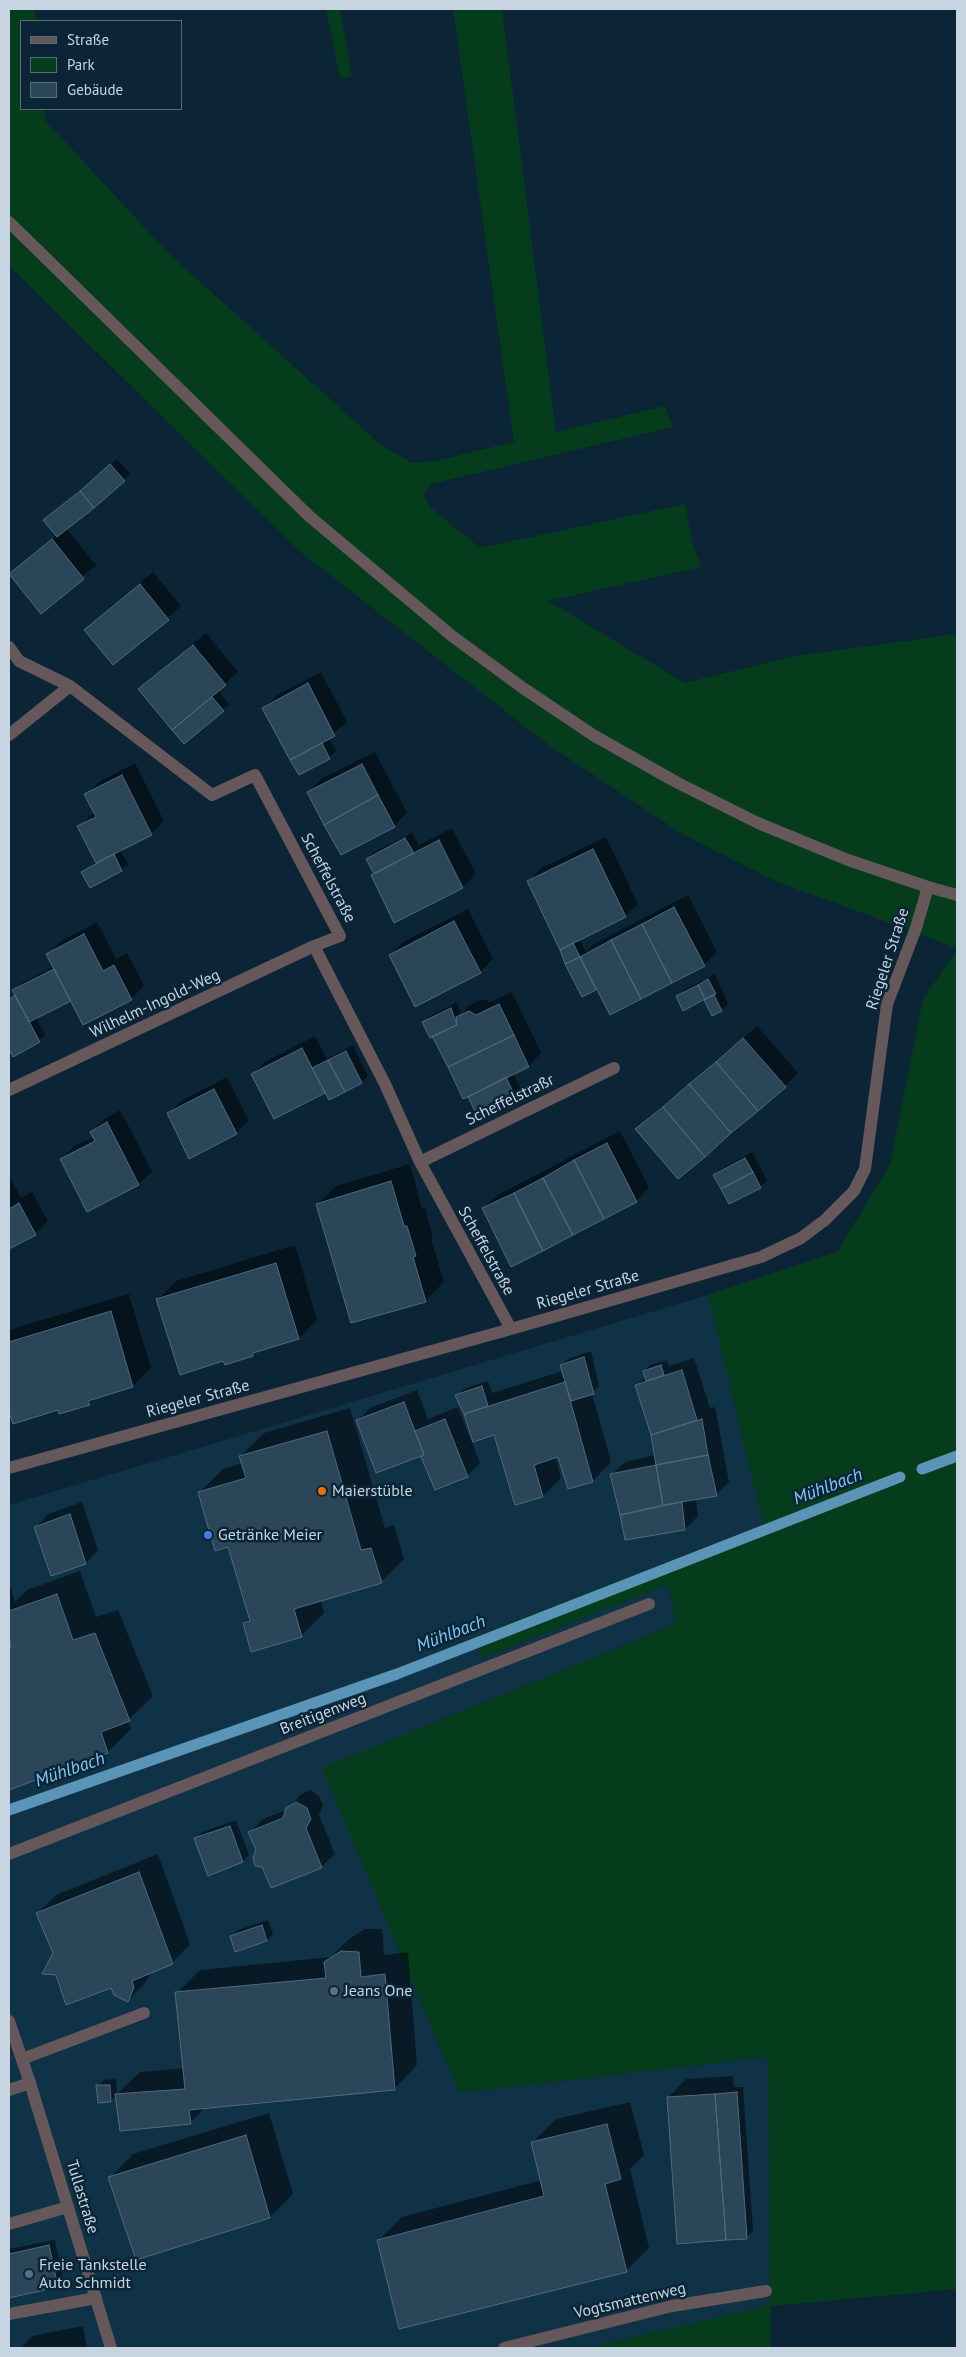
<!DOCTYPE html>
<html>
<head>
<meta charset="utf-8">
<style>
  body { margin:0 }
  #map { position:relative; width:966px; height:2357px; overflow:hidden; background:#0b2537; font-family:"PT Sans",sans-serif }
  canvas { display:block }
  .frame { position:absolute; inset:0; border:10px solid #c6d5e1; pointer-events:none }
  .legend { position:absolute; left:20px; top:20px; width:162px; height:90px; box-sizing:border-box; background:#0b2537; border:1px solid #566b7b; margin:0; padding:6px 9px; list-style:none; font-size:15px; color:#c6d5e1 }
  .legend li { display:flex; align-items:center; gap:10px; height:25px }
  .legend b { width:25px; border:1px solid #566b7b }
</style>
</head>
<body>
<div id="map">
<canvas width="966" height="2357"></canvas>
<div class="frame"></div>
<ul class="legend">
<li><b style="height:6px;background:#66575b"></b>Straße</li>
<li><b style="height:14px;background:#053c1c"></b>Park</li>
<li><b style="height:14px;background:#2b4659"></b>Gebäude</li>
</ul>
</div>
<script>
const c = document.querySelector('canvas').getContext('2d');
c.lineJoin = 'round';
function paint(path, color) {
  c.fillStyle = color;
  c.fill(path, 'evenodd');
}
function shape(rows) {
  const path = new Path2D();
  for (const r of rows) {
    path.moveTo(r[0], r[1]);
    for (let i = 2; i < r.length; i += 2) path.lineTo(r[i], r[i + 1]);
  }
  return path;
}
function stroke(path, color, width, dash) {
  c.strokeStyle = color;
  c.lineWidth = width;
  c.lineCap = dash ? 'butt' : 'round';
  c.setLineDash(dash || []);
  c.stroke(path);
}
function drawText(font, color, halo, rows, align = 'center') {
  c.font = font + ' "PT Sans",sans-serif';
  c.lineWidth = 5;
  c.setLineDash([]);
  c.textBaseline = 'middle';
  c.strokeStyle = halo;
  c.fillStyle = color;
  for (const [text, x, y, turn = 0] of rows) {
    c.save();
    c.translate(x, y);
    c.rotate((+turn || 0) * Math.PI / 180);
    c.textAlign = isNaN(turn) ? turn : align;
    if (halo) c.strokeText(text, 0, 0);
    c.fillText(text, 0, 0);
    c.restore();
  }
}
paint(shape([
  [708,1295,764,1525,474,1638,484,1658,668,1584,676,1624,323,1768,459,2093,768,2057,770,2306,586,2348,9,2348,9,1505]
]), '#103247');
paint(shape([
  [9,9,34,9,36,21,21,21,21,109,45,109,45,120,168,253,380,444,412,463,435,461,514,442,453,9,502,9,556,432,665,406,673,427,431,484,423,495,430,507,480,548,685,504,692,541,701,567,548,601,685,683,795,656,957,634,957,948,775,881,684,835,549,745,298,550,9,266],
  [326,9,340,9,352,76,340,78],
  [957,950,957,2289,771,2306,770,2348,586,2348,770,2305,768,2057,459,2093,322,1768,676,1624,668,1584,483,1658,474,1637,763,1525,708,1295,837,1252,890,1164,923,999]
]), '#053c1c');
paint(shape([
  [117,459,130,474,66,528,96,565,42,612,11,574,57,535,51,514],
  [153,572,181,606,114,664,86,630],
  [206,633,238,672,218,690,229,704,184,742,140,689],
  [321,672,347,722,328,738,336,751,329,758,299,774,264,708,277,695],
  [375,752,407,813,394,826,309,792,321,779],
  [135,763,164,821,151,834,120,850,128,864,121,870,83,872,97,862,79,826,95,812,86,795,99,782],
  [452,828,476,874,463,887,395,921,367,859,373,853,412,833,419,845],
  [606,837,638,904,625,916,579,939,586,952,594,944,688,895,717,952,704,965,597,987,583,995,528,881,541,868],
  [468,909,493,959,480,972,390,955,403,942],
  [97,922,116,959,127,953,144,986,131,999,71,1000,36,1017,45,1035,39,1041,13,1055,9,1046,9,997,16,993,14,990,20,984,54,966,48,954,61,941],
  [715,974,728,1004,721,1010,713,1015,704,998,677,996,684,990],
  [512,992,541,1053,529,1066,513,1074,521,1089,515,1095,478,1114,434,1036,423,1022,430,1016,457,1002,461,1014,470,1005,483,999,490,1002],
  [757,1026,798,1073,785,1086,637,1129],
  [315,1036,327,1059,353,1045,368,1076,362,1082,329,1098,325,1091,252,1074,265,1062],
  [227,1077,249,1121,236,1133,168,1114,181,1101],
  [120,1110,152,1171,139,1184,87,1210,62,1159,74,1146,94,1137,91,1132,104,1119],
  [620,1131,649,1188,636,1201,483,1208,496,1196],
  [752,1152,767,1180,761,1187,730,1203,715,1175,721,1169],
  [410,1164,422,1209,425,1208,433,1237,431,1239,444,1282,425,1301,318,1204,336,1186],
  [9,1175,21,1198,32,1192,48,1221,35,1234,9,1248],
  [295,1245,317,1320,299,1338,258,1350,253,1355,158,1299,176,1281],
  [129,1294,151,1368,133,1386,96,1397,89,1404,59,1409,13,1423,9,1407,9,1330],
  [591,1351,599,1386,592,1393,611,1462,593,1481,559,1455,555,1456,561,1478,543,1496,495,1433,474,1440,457,1395,463,1389,488,1381,492,1393,563,1371,562,1365,568,1359],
  [694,1358,710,1408,715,1407,729,1482,716,1495,696,1499,698,1516,685,1529,626,1539,612,1474,625,1462,655,1455,652,1435,637,1385,646,1376,644,1371,650,1365,667,1360,669,1366],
  [417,1390,428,1419,458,1407,480,1463,467,1476,435,1488,422,1455,357,1421,370,1408],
  [350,1408,385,1528,394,1525,404,1559,381,1582,321,1600,324,1613,301,1636,244,1623,250,1618,229,1546,200,1492,223,1469,243,1463,241,1456,264,1433],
  [82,1502,98,1550,86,1563,36,1527,48,1514],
  [80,1571,96,1617,118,1610,153,1696,128,1720,131,1729,108,1752,9,1788,9,1581,15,1602,27,1590],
  [310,1790,319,1796,323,1805,319,1815,335,1854,322,1866,272,1886,250,1832,263,1819,286,1810,300,1795],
  [236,1820,249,1855,243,1861,208,1874,196,1839,202,1832],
  [158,1854,190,1944,172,1963,151,1972,146,1982,128,2000,112,1987,54,1953,37,1914,56,1895],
  [268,1920,273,1934,267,1940,232,1936,238,1930],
  [365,1929,382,1929,384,1955,408,1952,417,2065,394,2089,206,2107,190,2123,117,2095,111,2101,97,2086,104,2080,116,2079,117,2094,140,2072,185,2068,177,1993,200,1970,331,1957,349,1939],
  [733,2076,734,2087,743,2087,753,2231,747,2237,668,2098,686,2079],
  [630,2102,644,2155,630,2169,649,2248,626,2271,378,2241,402,2217,542,2180,532,2143,556,2119],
  [269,2113,293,2194,270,2217,110,2178,133,2154],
  [55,2240,63,2279,57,2286,9,2296,9,2249],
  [83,2326,87,2348,18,2348,21,2348,32,2336]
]), '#0007');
stroke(shape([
  [922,1469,957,1456],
  [9,1810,397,1674,900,1477]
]), '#5a95b8', 11);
const building = shape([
  [110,464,125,481,94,508,80,491,110,464],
  [80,491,94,508,57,537,43,520,80,491],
  [52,539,84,579,41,614,9,574,52,539],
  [140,584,169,620,113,665,84,630,140,584],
  [193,645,226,685,172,730,138,689,193,645],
  [308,683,335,736,290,760,262,708,308,683],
  [212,697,224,711,184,744,172,730,212,697],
  [322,743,330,759,299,775,290,760,322,743],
  [362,764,378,795,324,825,307,792,362,764],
  [122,775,152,835,96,863,77,826,96,817,84,794,122,775],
  [378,795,395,827,341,855,324,825,378,795],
  [405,838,414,853,374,874,366,859,405,838],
  [439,840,463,888,394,923,371,875,439,840],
  [593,849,626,917,560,950,527,881,593,849],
  [114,854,122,871,90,888,81,872,114,854],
  [674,907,705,966,672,983,642,924,674,907],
  [454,921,481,973,415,1007,389,955,454,921],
  [642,924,672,983,641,999,611,940,642,924],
  [84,934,103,971,114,965,132,1000,83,1025,46,954,84,934],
  [611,940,641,999,610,1015,580,957,611,940],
  [573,943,580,957,565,964,560,950,573,943],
  [580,957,596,990,582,997,565,964,580,957],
  [54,969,71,1001,29,1022,12,990,54,969],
  [708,979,716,994,705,999,698,985,708,979],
  [698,985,705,999,683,1011,676,996,698,985],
  [15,995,40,1042,13,1057,9,1049,9,999,15,995],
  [714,995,722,1011,712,1016,704,1000,714,995],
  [499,1004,514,1035,448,1067,432,1036,457,1025,456,1017,469,1011,476,1015,499,1004],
  [451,1008,457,1025,430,1038,422,1022,451,1008],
  [514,1035,529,1067,463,1099,448,1067,514,1035],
  [743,1038,786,1087,758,1111,716,1062,743,1038],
  [302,1048,325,1093,274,1119,251,1074,302,1048],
  [346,1051,362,1083,345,1092,328,1060,346,1051],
  [328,1060,345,1092,329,1100,312,1068,328,1060],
  [716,1062,758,1111,731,1133,689,1084,716,1062],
  [506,1077,515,1096,477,1115,468,1097,506,1077],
  [689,1084,731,1133,705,1157,663,1107,689,1084],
  [214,1089,237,1134,189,1159,167,1113,214,1089],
  [663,1107,705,1157,678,1179,635,1129,663,1107],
  [107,1122,139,1185,87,1212,60,1159,95,1141,90,1132,107,1122],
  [607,1143,637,1202,604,1219,574,1160,607,1143],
  [745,1158,753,1172,721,1189,713,1175,745,1158],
  [574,1160,604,1219,573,1235,543,1178,574,1160],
  [753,1172,761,1188,729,1204,721,1189,753,1172],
  [543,1178,573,1235,543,1251,514,1193,543,1178],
  [391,1181,404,1226,407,1226,416,1256,413,1257,426,1302,351,1323,316,1204,391,1181],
  [514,1193,543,1251,511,1267,482,1208,514,1193],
  [19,1203,36,1235,9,1249,9,1209,19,1203],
  [276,1263,299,1339,253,1353,253,1356,225,1365,223,1361,180,1375,156,1299,276,1263],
  [111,1311,133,1387,88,1401,90,1405,59,1414,58,1410,13,1424,9,1412,9,1342,111,1311],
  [584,1357,594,1394,571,1401,560,1365,584,1357],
  [661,1365,664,1375,646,1381,643,1371,661,1365],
  [682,1370,697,1420,651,1435,635,1385,682,1370],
  [565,1382,593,1482,568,1489,558,1457,534,1465,543,1497,515,1505,494,1435,473,1442,464,1414,565,1382],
  [482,1386,488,1406,464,1414,455,1395,482,1386],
  [404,1402,424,1455,376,1473,356,1420,404,1402],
  [445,1419,468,1477,435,1490,421,1457,424,1455,415,1431,445,1419],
  [702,1419,708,1455,656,1465,651,1435,702,1419],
  [327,1431,361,1550,371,1548,382,1583,294,1609,302,1637,251,1652,243,1623,250,1621,228,1547,215,1551,198,1492,246,1478,239,1456,327,1431],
  [708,1455,717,1496,663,1505,656,1465,708,1455],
  [656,1465,663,1505,620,1515,610,1474,656,1465],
  [682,1502,685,1530,625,1540,620,1515,682,1502],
  [70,1514,86,1564,51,1576,34,1527,70,1514],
  [57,1594,73,1640,95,1633,130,1721,101,1732,108,1753,9,1790,9,1648,11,1647,9,1638,9,1611,57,1594],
  [296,1802,307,1808,311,1819,306,1828,322,1868,271,1888,262,1867,255,1866,253,1858,256,1850,248,1832,283,1818,286,1808,296,1802],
  [230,1826,243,1862,208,1876,194,1838,230,1826],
  [139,1872,173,1964,132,1981,134,1987,128,2002,114,1995,111,1988,66,2005,56,1975,42,1974,53,1953,36,1913,139,1872],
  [262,1925,267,1941,235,1952,230,1936,262,1925],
  [341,1951,359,1952,361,1977,385,1974,395,2090,189,2110,191,2124,120,2131,115,2094,185,2089,175,1992,326,1978,324,1962,341,1951],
  [96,2085,110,2085,111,2102,98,2103,96,2085],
  [737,2092,747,2239,726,2240,715,2094,737,2092],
  [715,2094,726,2240,677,2244,667,2097,715,2094],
  [607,2124,621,2179,605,2184,627,2272,399,2329,377,2240,544,2196,531,2142,607,2124],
  [246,2135,270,2218,136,2260,108,2177,246,2135],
  [49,2245,58,2287,9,2298,9,2254,49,2245]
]);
paint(building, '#2b4659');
stroke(building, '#4e6a7e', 1);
stroke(shape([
  [22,2059,144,2013],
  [9,2224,68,2207],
  [9,2314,96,2298]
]), '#66575b', 12);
stroke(shape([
  [9,647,19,661,70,686,212,795,255,775,340,936,314,946,385,1084,420,1162,511,1329],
  [9,735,70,686],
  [9,1090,314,946],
  [420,1162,614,1068],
  [9,1468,511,1329,761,1257,801,1238,825,1220,854,1191,865,1169,887,1004,916,928,928,887],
  [9,1854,649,1604],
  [9,2021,30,2083,111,2348],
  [9,2090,30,2083],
  [504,2348,672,2306,766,2291]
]), '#66575b', 12);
stroke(shape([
  [9,222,309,516,452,636,523,688,593,735,676,782,758,823,848,860,928,887,957,895]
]), '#66575b', 12);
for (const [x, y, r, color] of [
  [322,1491,5,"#e8710a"],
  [208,1535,5,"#3f7fe0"],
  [334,1991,5,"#5c6f8a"],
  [29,2274,5,"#5c6f8a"]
]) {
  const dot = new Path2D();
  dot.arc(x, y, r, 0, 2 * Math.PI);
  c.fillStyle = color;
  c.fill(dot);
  stroke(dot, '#0b2537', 2);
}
drawText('16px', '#c6d5e1', '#0b2537', [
  ["Scheffelstraße",328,878,62],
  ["Riegeler Straße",888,959,-72],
  ["Wilhelm-Ingold-Weg",155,1004,-25],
  ["Scheffelstraßr",510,1100,-26],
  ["Scheffelstraße",486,1251,61],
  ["Riegeler Straße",588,1290,-16],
  ["Riegeler Straße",198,1399,-15],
  ["Breitigenweg",323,1714,-21],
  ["Tullastraße",82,2197,73],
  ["Vogtsmattenweg",630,2301,-13]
]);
drawText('16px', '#c6d5e1', '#0b2537', [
  ["Maierstüble",332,1491],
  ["Getränke Meier",218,1535],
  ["Jeans One",344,1991],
  ["Freie Tankstelle",39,2265],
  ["Auto Schmidt",39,2283]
], 'left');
drawText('italic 18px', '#84c8f5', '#0b2537', [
  ["Mühlbach",828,1487,-21],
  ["Mühlbach",451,1634,-21],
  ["Mühlbach",70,1770,-19]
]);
</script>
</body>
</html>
